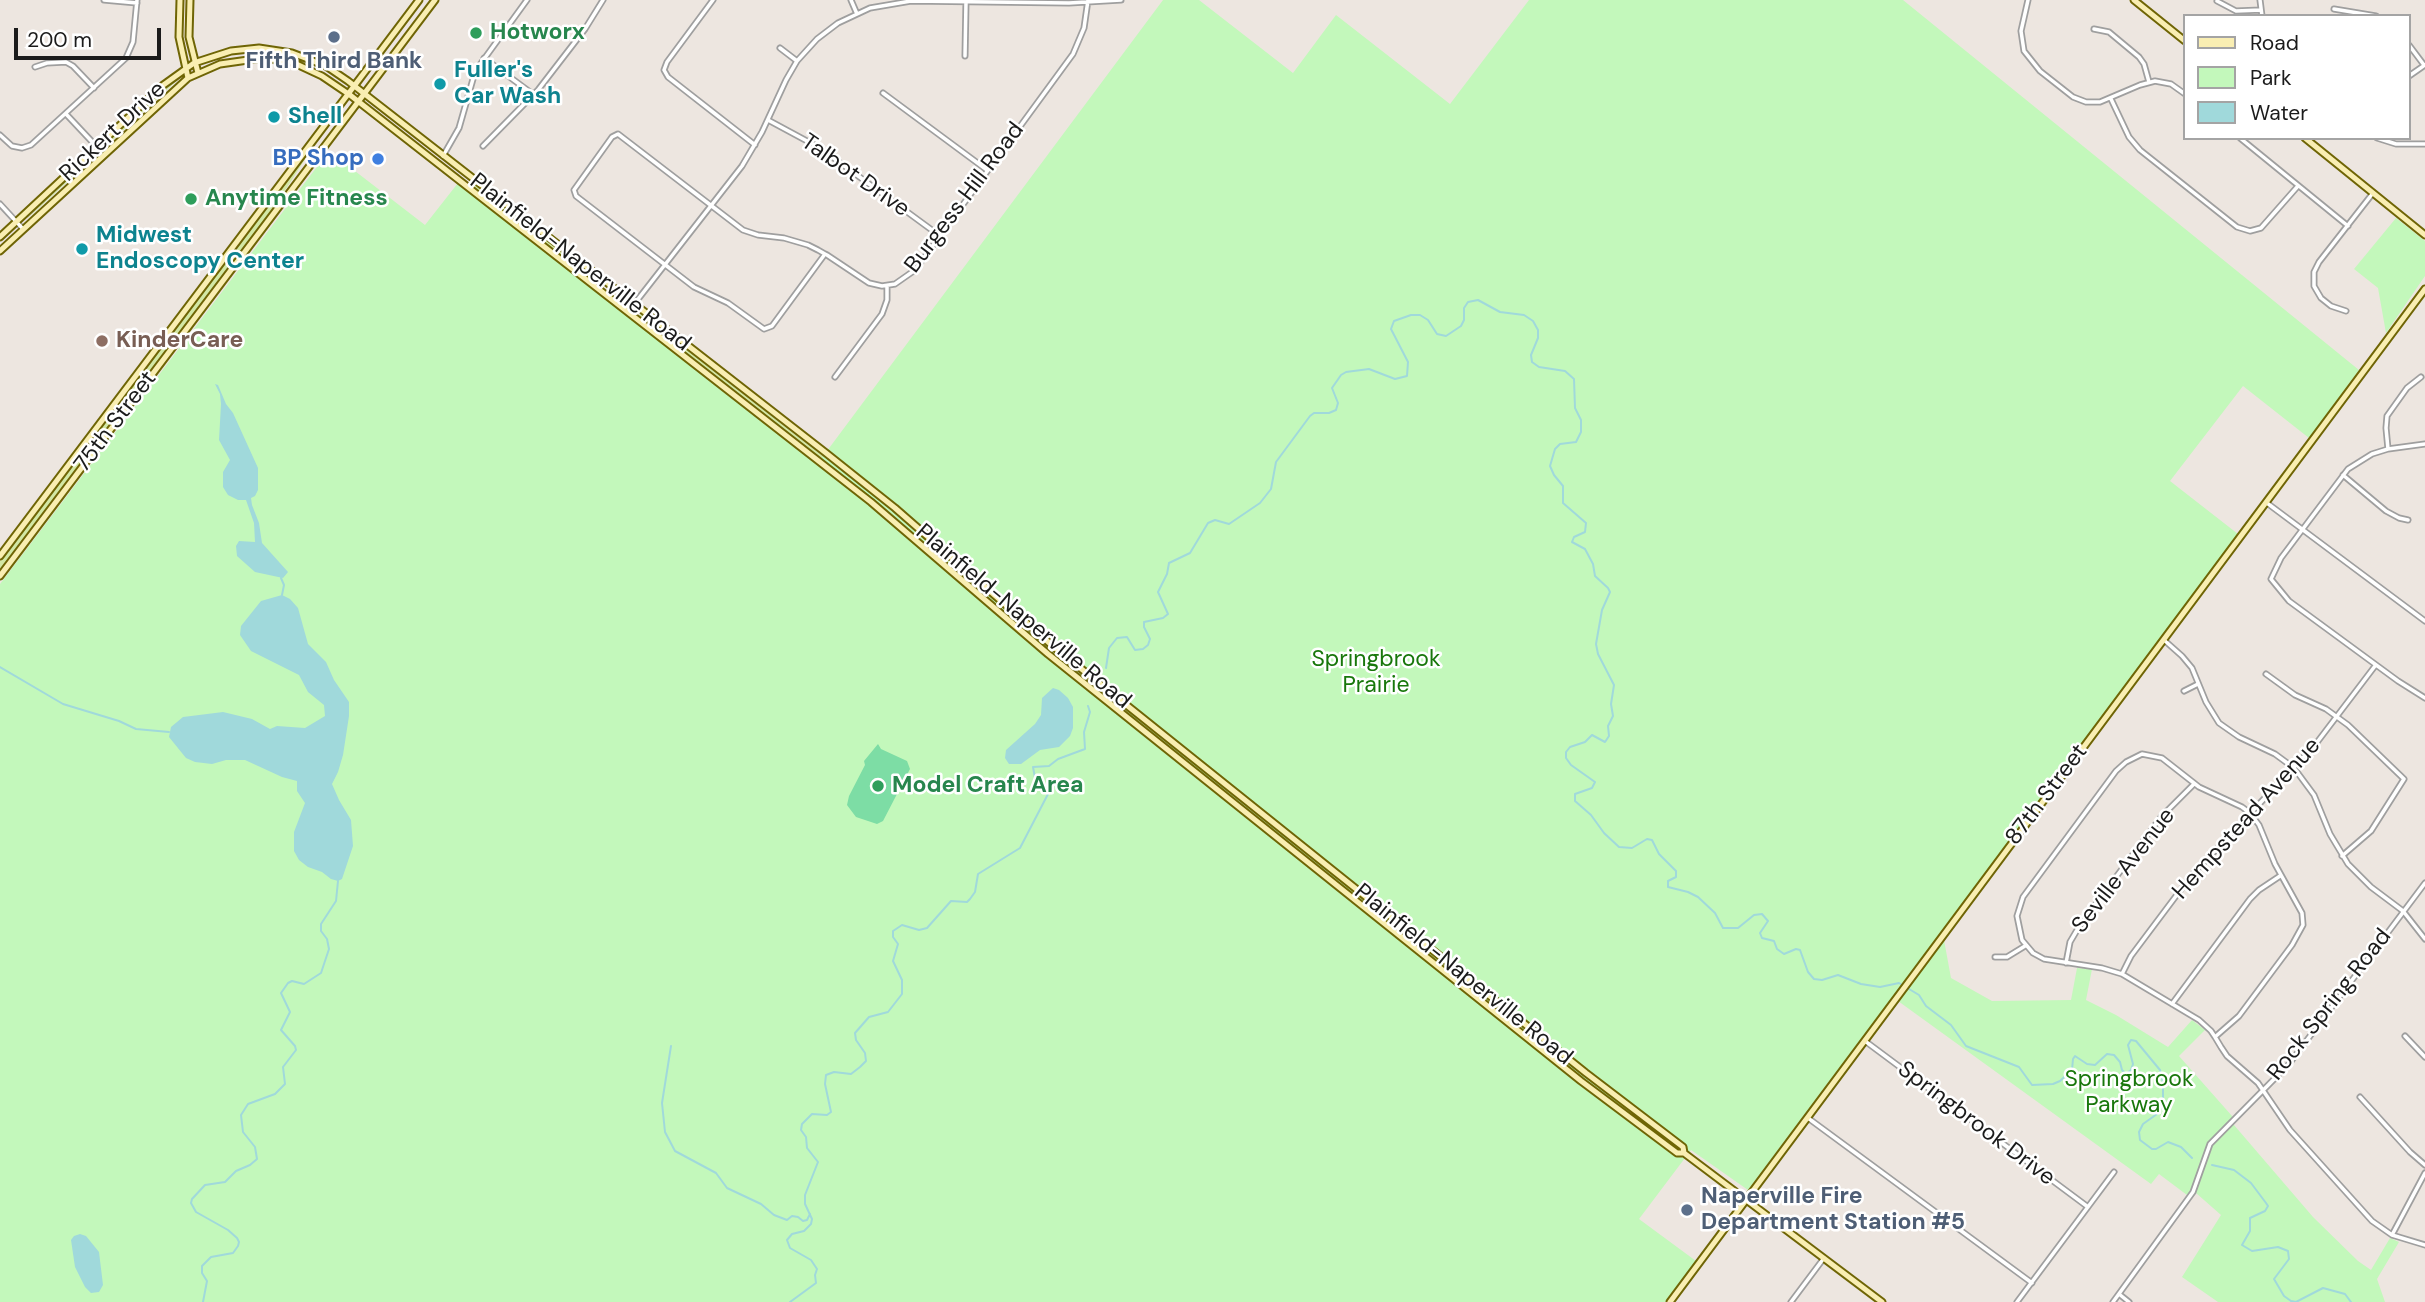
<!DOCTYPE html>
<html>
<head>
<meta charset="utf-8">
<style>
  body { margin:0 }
  #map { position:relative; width:2425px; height:1302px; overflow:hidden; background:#ede6e0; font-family:"DM Sans",sans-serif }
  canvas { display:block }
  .legend { position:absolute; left:2183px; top:14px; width:228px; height:126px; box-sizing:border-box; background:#fff; border:2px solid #a4a4a4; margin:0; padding:9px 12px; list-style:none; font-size:21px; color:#1b1b1b }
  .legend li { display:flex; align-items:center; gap:14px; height:35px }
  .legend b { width:35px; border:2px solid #a4a4a4 }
  .scale { position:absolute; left:14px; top:28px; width:147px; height:32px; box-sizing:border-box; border:4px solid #1b1b1b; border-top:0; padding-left:9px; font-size:21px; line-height:24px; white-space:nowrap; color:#1b1b1b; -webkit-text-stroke:5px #fff; paint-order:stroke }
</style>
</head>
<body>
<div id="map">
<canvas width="2425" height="1302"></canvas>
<ul class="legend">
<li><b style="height:9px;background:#f9eeb2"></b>Road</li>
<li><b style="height:19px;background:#c3f8bb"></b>Park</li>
<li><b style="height:19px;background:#a0d9db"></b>Water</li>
</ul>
<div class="scale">200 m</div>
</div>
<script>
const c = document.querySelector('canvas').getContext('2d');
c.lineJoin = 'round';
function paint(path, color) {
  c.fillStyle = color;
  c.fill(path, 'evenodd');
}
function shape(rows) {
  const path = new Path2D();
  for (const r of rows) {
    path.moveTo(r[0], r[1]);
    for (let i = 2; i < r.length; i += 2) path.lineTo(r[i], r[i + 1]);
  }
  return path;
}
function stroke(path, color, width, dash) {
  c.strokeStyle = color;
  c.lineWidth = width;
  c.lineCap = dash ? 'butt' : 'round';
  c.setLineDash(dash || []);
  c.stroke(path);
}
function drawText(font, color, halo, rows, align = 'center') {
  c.font = font + ' "DM Sans",sans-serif';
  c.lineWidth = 5;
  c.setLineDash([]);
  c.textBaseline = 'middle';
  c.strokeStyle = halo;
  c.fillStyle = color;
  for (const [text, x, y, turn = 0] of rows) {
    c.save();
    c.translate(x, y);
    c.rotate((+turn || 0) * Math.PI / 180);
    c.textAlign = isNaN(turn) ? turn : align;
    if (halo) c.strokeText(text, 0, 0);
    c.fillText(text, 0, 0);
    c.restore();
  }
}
paint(shape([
  [180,75,183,75,27,219,64,180],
  [311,150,266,220,0,571,0,561],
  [473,183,556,248,586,271,549,246,471,186],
  [641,314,865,489,863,491,639,316]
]), '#d3e8a5');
paint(shape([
  [1163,0,1199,0,1293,73,1336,15,1450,104,1529,0,1903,0,2359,370,2309,438,2243,386,2170,481,2238,534,1748,1190,1691,1150,1639,1219,1696,1261,1666,1302,0,1302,0,584,329,151,425,225,458,183,818,463],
  [2396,218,2425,241,2425,276,2386,333,2378,288,2354,269],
  [1944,940,1951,978,1992,1001,2071,1000,2077,968,2092,969,2086,1000,2116,1015,2168,1047,2192,1020,2205,1030,2179,1056,2232,1116,2234,1125,2313,1217,2358,1261,2371,1270,2390,1238,2399,1242,2377,1279,2385,1302,2218,1302,2182,1277,2221,1215,2196,1193,2187,1195,2159,1174,2151,1184,1898,1001]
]), '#c3f8bb');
paint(shape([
  [878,744,881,749,907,761,910,769,883,821,877,824,856,817,847,805,849,796,865,765,864,761]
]), '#7ddda5');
paint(shape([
  [215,384,218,385,226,404,233,413,258,468,258,490,255,496,251,498,252,505,259,523,262,543,288,572,283,578,255,572,237,556,236,546,239,541,255,542,254,523,246,500,238,500,228,495,223,487,223,472,230,460,219,440,221,404,220,394],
  [282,595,290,599,298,608,308,644,326,662,334,680,349,702,349,716,343,755,338,772,332,784,339,800,351,820,353,846,342,879,338,881,331,879,322,872,308,867,299,860,294,851,294,832,305,803,297,791,297,781,282,777,245,760,226,760,212,764,195,762,186,758,169,737,171,727,183,717,223,712,252,719,270,729,277,726,305,728,325,716,324,705,308,692,299,675,251,651,240,635,241,626,261,601],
  [1053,688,1059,690,1068,698,1073,707,1073,728,1070,736,1059,747,1040,750,1021,764,1009,764,1005,758,1006,750,1035,724,1041,715,1042,698],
  [80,1234,86,1236,99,1252,103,1285,99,1292,91,1293,85,1287,75,1267,71,1240,74,1236]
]), '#a0d9db');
stroke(shape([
  [281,578,284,585,282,595],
  [0,667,63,704,119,721,136,729,169,732],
  [1106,668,1109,648,1117,638,1127,637,1135,650,1143,649,1148,645,1150,639,1144,627,1144,622,1163,618,1168,614,1158,592,1167,574,1169,563,1190,553,1208,523,1215,520,1229,524,1260,503,1271,489,1276,462,1310,416,1314,413,1329,413,1336,410,1338,403,1332,388,1341,375,1346,372,1369,369,1395,379,1407,376,1408,362,1391,329,1394,321,1411,315,1420,315,1428,320,1437,334,1446,336,1461,326,1464,320,1464,308,1468,302,1478,300,1500,312,1524,315,1533,321,1538,330,1538,338,1531,355,1532,362,1539,367,1565,371,1574,379,1575,408,1581,420,1581,432,1576,442,1560,444,1555,449,1550,466,1554,475,1563,486,1563,503,1586,523,1585,532,1574,537,1572,542,1585,549,1593,564,1595,576,1608,588,1610,592,1602,610,1596,644,1598,654,1614,685,1611,704,1613,716,1608,726,1609,736,1605,742,1592,735,1585,742,1570,747,1566,752,1566,758,1571,765,1595,782,1592,788,1575,794,1575,801,1591,815,1604,833,1619,847,1632,848,1647,839,1652,840,1659,854,1676,871,1676,877,1668,881,1668,887,1688,892,1698,897,1715,913,1723,928,1738,928,1754,915,1762,914,1768,921,1760,933,1762,938,1774,941,1777,949,1784,954,1796,949,1800,950,1808,972,1814,979,1822,980,1838,975,1861,984,1880,987,1899,983,1919,995,1926,1006,1951,1025,1966,1046,2019,1067,2032,1085,2053,1084,2060,1081,2072,1070,2073,1059,2075,1056,2087,1064,2095,1065,2107,1054,2114,1055,2120,1062,2122,1070,2126,1074,2131,1070,2133,1064,2128,1045,2131,1040,2136,1041,2160,1070,2163,1082,2163,1104,2157,1114,2143,1124,2139,1132,2140,1140,2152,1149,2156,1149,2168,1142,2181,1147,2192,1158],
  [671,1046,662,1103,665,1132,675,1151,716,1173,727,1188,761,1204,774,1215,787,1220,792,1216,798,1217,803,1221,807,1220,810,1214],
  [2212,1165,2234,1170,2251,1183,2266,1203,2268,1206,2265,1211,2250,1218,2250,1231,2242,1245,2252,1251,2278,1247,2288,1251,2289,1259,2274,1279,2284,1296,2291,1301,2296,1302,2323,1288,2345,1294,2351,1302],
  [203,1302,207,1281,202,1273,202,1266,211,1257,233,1253,238,1246,239,1242,237,1238,228,1230,196,1212,191,1203,192,1199,205,1185,225,1182,236,1171,250,1165,257,1159,255,1147,243,1132,241,1115,248,1104,275,1094,285,1084,283,1067,296,1050,295,1046,281,1030,290,1012,281,993,288,983,292,981,304,984,321,973,329,949,327,939,321,931,321,924,336,901,338,881],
  [790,1302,816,1283,815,1275,817,1269,811,1260,790,1248,787,1240,792,1234,804,1231,811,1224,812,1219,805,1204,805,1195,818,1162,807,1148,806,1137,801,1130,802,1124,812,1114,827,1115,831,1112,825,1084,826,1075,834,1072,851,1074,860,1067,866,1061,865,1053,856,1040,855,1033,869,1017,888,1012,902,994,902,980,893,961,898,944,893,937,893,931,902,925,919,930,927,928,951,901,967,902,970,899,975,892,978,874,1020,848,1048,794,1048,791,1035,778,1033,767,1049,766,1058,759,1085,749,1084,732,1090,712,1088,706]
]), '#a0d9db', 2);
const street = shape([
  [104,0,137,3],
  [713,0,667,62,664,70,668,77,755,145],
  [851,0,857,14],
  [2028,0,2021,31,2024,51,2040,71,2073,97,2086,102,2100,102,2140,85,2155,81,2171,84,2185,94],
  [2260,0,2262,16],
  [2217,1,2236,11,2261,10],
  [2334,9,2376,16],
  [2094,29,2109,32,2139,57,2144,64,2149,82],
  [2409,45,2424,65],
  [780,48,797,61],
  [965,56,966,2],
  [484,58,534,95],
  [35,67,47,63,66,62,73,66,94,88],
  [2409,76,2425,65],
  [883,93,987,170],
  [2111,99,2129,137,2140,150,2237,227,2250,231,2261,228,2298,186],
  [66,114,97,147],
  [768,120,820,148,940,236],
  [0,135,12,146,22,148,31,145,126,58,133,42,137,0],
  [2240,138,2348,226],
  [2377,138,2396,144,2425,144],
  [483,146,538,90,585,29,603,0],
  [443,156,459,128,473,79,479,66,527,0],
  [0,204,23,229],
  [825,254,772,326,764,329,728,303,694,287,576,196,574,190,612,137,618,134,743,230,758,235,784,238,808,245,818,250,825,254,827,255,869,283,882,286,895,284,915,270,1073,54,1084,28,1088,0],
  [2346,311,2331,306,2321,298,2314,286,2314,272,2319,262,2373,193],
  [628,312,742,166,762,132,786,80,797,61,817,39,838,23,870,8,911,1,1069,3,1121,0],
  [835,377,882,314,887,300,887,286],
  [2425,444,2388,449,2372,454,2348,469,2281,558,2271,579,2289,601,2398,681,2425,698],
  [2388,449,2386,428,2387,416,2407,388,2421,377],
  [2343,475,2386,511,2399,518,2408,520],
  [2267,503,2425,621],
  [2164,640,2182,656,2192,668,2206,702,2219,723,2239,737,2275,754,2294,768,2314,795,2330,834,2348,864,2371,887,2403,911,2425,939],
  [2266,674,2295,695,2326,709,2348,725,2404,779,2371,831,2342,856],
  [2184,691,2198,684],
  [1995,957,2007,957,2025,946],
  [2066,963,2070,942,2080,925,2161,817,2194,784],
  [2122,974,2131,956,2191,876,2315,745,2375,666],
  [2172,1004,2250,899,2259,890,2280,876],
  [2405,1036,2425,1057],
  [2215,1037,2239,1016,2292,945,2303,925,2302,913,2275,864,2259,825,2250,813,2242,807,2199,787,2162,758,2142,754,2126,762,2116,771,2023,897,2017,916,2022,940,2033,953,2044,959,2102,968,2122,974,2199,1020,2210,1030,2211,1031,2215,1037,2221,1047,2227,1056,2258,1083,2290,1130,2372,1221,2392,1235,2425,1245],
  [1865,1041,2088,1207],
  [2360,1097,2410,1152,2425,1165],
  [1808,1118,2032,1283],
  [2392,1235,2425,1173],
  [2119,1294,2129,1302],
  [1791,1302,1824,1258],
  [2017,1302,2114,1172],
  [2113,1302,2193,1192,2210,1144,2289,1064,2425,883]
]);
const secondary = shape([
  [180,0,179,37,188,78],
  [190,0,189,37,198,73],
  [2134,0,2185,41],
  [2305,138,2425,235],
  [0,237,162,86,194,63,231,51,259,48,292,53,326,66,348,81,826,453,895,508,1054,647,1586,1073,1683,1147,1684,1153,1882,1302],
  [0,251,188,78,220,64,262,58,292,62,322,76,350,95,871,502,1048,654,1581,1081,1677,1153,1684,1153],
  [0,556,419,0],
  [0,576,435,0],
  [1670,1302,2425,289]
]);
stroke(street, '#9f9f9f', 7);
stroke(secondary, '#6f6505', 9);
stroke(street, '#fff', 3.5);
stroke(secondary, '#f9eeb2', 5);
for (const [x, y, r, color] of [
  [476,33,7,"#2e9e5b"],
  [334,37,7,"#5c6f8a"],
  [440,84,7,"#0f9aa8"],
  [274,117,7,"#0f9aa8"],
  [378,159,7,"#3f7fe0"],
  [191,199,7,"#2e9e5b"],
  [82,249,7,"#0f9aa8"],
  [102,341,7,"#8d6e63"],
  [878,786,7,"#2e9e5b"],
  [1687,1210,7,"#5c6f8a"]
]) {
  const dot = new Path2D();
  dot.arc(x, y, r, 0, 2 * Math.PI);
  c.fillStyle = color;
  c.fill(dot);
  stroke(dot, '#fff', 2.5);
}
drawText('bold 23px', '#27864d', '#fff', [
  ["Hotworx",490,33],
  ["Anytime Fitness",205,199],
  ["Model Craft Area",892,786]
], 'left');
drawText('bold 23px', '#4e5e75', '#fff', [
  ["Fifth Third Bank",334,62],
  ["Naperville Fire",1701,1197,"left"],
  ["Department Station #5",1701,1223,"left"]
]);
drawText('bold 23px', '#0d838f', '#fff', [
  ["Fuller's",454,71],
  ["Car Wash",454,97],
  ["Shell",288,117],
  ["Midwest",96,236],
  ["Endoscopy Center",96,262]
], 'left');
drawText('23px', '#1b1b1b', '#fff', [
  ["Rickert Drive",113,132,-43],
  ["Talbot Drive",855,176,35],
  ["Burgess Hill Road",965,198,-53],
  ["Plainfield-Naperville Road",580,263,38],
  ["75th Street",116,422,-53],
  ["Plainfield-Naperville Road",1023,617,40],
  ["87th Street",2047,795,-53],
  ["Hempstead Avenue",2247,819,-48],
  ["Seville Avenue",2124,871,-52],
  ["Plainfield-Naperville Road",1463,975,39],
  ["Rock Spring Road",2330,1005,-52],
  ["Springbrook Drive",1976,1124,37]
]);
drawText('bold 23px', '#366cbe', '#fff', [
  ["BP Shop",364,159]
], 'right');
drawText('bold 23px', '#785e54', '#fff', [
  ["KinderCare",116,341]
], 'left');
drawText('23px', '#18770b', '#fff', [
  ["Springbrook",1376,660],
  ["Prairie",1376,686],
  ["Springbrook",2129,1080],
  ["Parkway",2129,1106]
]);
</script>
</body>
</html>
